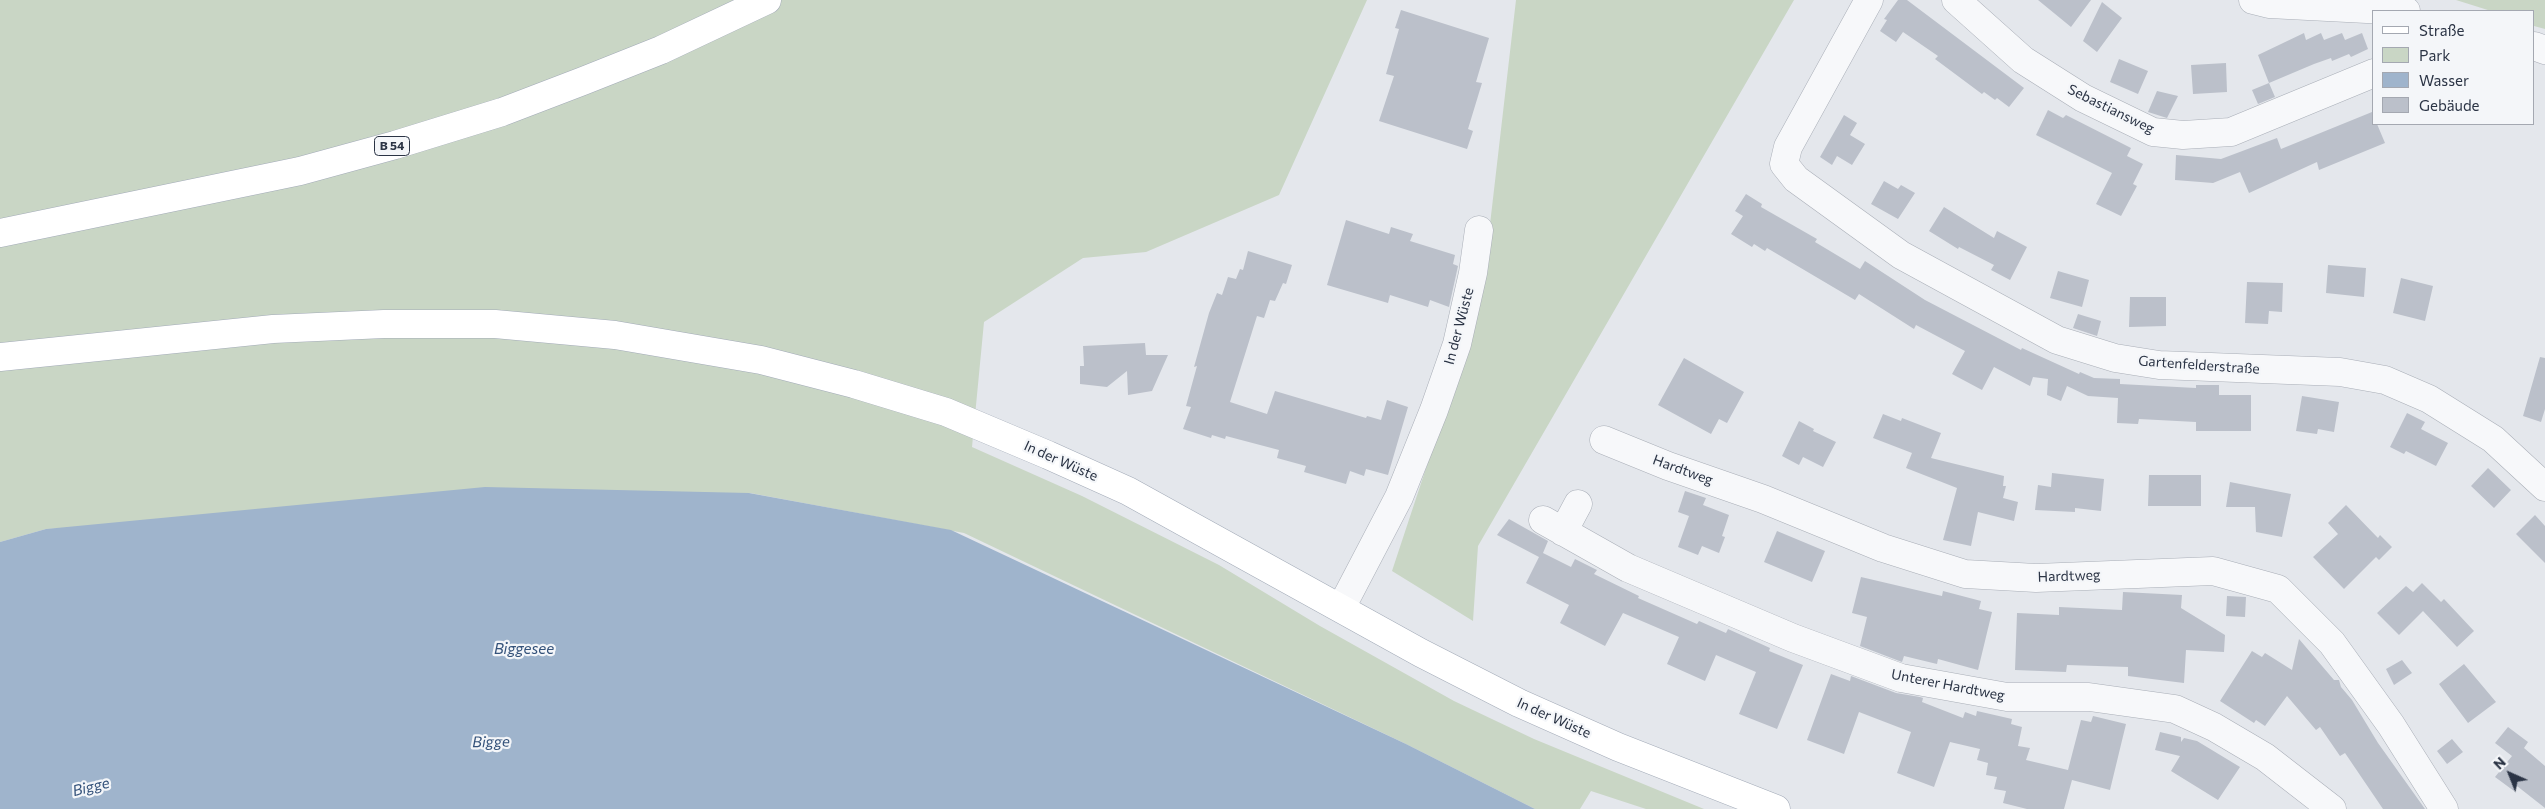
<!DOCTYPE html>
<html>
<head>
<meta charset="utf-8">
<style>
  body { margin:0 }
  #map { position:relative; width:2545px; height:809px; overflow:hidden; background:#e4e7ec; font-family:Commissioner,sans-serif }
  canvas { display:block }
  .legend { position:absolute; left:2372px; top:10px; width:162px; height:115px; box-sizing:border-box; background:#f4f6f9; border:1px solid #a4a8b1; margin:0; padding:6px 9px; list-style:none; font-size:15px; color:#2b3445 }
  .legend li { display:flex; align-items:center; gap:10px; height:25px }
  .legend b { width:25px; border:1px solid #a4a8b1 }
  .north { position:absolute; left:2485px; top:749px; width:50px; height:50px; -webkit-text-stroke:4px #f4f6f9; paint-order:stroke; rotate:316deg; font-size:14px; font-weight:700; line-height:20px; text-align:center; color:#2b3445 }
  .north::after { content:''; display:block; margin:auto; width:18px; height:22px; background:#2b3445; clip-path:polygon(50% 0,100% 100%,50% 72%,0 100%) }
</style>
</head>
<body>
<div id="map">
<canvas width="2545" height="809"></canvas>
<ul class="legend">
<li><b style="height:6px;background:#fff"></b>Straße</li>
<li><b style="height:14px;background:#c9d6c5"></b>Park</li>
<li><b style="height:14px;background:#9fb4cc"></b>Wasser</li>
<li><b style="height:14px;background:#bbc0ca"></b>Gebäude</li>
</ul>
<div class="north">N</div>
</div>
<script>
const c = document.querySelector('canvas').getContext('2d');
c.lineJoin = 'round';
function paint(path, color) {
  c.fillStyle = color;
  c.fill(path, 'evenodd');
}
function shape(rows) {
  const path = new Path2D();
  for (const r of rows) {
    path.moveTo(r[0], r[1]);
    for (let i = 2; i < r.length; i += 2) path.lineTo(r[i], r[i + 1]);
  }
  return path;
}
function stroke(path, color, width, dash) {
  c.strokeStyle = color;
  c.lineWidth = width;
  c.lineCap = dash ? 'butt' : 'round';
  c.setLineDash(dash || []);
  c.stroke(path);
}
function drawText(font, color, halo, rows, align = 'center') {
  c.font = font + ' Commissioner,sans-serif';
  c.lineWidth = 4.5;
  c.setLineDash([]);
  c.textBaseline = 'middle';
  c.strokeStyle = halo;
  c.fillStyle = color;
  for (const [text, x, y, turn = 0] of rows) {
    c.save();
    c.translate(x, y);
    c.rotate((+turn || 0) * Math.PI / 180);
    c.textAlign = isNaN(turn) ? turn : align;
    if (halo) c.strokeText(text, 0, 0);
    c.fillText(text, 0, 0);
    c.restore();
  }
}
paint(shape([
  [0,0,1367,0,1279,195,1146,252,1083,258,984,322,972,447,1082,496,1219,565,1320,626,1454,701,1534,739,1704,809,1646,809,1591,791,1580,809,1535,809,1406,744,964,533,750,493,46,529,0,542],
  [1516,0,1794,0,1478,546,1473,621,1392,571,1481,302],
  [2456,0,2545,0,2545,29,2534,26,2534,11,2491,11]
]), '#c9d6c5');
paint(shape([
  [485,487,749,493,951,530,1406,744,1535,809,0,809,0,542,46,529]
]), '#9fb4cc');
paint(shape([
  [1898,0,1907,0,2024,88,2009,107,1997,98,1995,100,1984,92,1982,94,1935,59,1938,56,1903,32,1896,42,1880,31,1887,20,1884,19],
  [2038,0,2091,0,2071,27],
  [2102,2,2122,18,2097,52,2083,41],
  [1401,10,1489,38,1476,82,1482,83,1468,129,1473,131,1467,149,1379,121,1394,76,1386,74,1399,29,1395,28],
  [2304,33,2306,40,2321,33,2324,40,2342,33,2345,40,2362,33,2368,49,2351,57,2349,54,2332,61,2331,58,2314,64,2269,83,2258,55],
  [2119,59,2148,71,2138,94,2110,82],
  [2226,63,2227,92,2193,94,2191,65],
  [2269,83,2275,97,2258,104,2252,90],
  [2157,91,2178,96,2167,118,2148,112],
  [2048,110,2063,118,2066,115,2131,148,2127,156,2143,164,2133,184,2137,186,2121,216,2096,204,2112,173,2036,135],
  [2372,112,2374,124,2377,124,2385,143,2319,170,2317,162,2249,193,2240,172,2213,183,2175,180,2176,155,2221,159,2277,138,2281,149],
  [1844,115,1857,123,1850,135,1865,144,1852,165,1837,156,1832,165,1820,157],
  [1884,181,1898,189,1901,185,1915,193,1898,219,1871,204],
  [1746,194,1762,204,1761,207,1817,239,1815,242,1860,269,1865,261,1925,300,2021,350,2022,348,2079,374,2080,372,2094,378,2120,379,2120,384,2196,388,2196,385,2219,385,2219,395,2251,395,2251,431,2196,431,2196,422,2139,419,2138,424,2117,423,2118,398,2088,396,2067,386,2061,401,2047,395,2048,379,2033,377,2030,386,1994,367,1982,390,1952,374,1965,351,1916,325,1914,329,1859,294,1855,300,1767,248,1765,251,1754,244,1752,247,1731,234,1743,216,1735,211],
  [1944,207,1994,238,1997,231,2027,247,2010,280,1991,270,1994,265,1959,247,1958,249,1929,231],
  [1346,220,1389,234,1391,227,1413,234,1410,241,1455,255,1453,264,1458,266,1449,307,1430,300,1428,307,1390,295,1388,303,1327,285],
  [1248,251,1292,265,1286,284,1283,283,1275,301,1270,300,1264,318,1257,316,1230,402,1267,414,1275,391,1366,418,1367,416,1381,420,1387,400,1408,407,1388,475,1366,469,1364,476,1350,471,1346,484,1304,472,1306,466,1277,458,1279,450,1226,436,1225,439,1212,435,1211,438,1183,429,1191,407,1186,406,1197,366,1194,367,1209,313,1217,293,1222,295,1228,277,1236,279,1240,269,1243,270],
  [2328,265,2366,268,2364,297,2326,293],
  [2058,271,2089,280,2082,307,2050,298],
  [2401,278,2433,286,2425,321,2393,313],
  [2247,282,2283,283,2282,312,2269,311,2268,324,2245,323],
  [2130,297,2166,297,2166,326,2129,327],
  [2078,314,2101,321,2097,336,2073,328],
  [1145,343,1146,355,1168,355,1152,391,1128,395,1127,371,1107,387,1080,384,1080,366,1084,366,1083,346],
  [2540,357,2545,358,2545,409,2541,422,2523,416],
  [1684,358,1744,392,1727,423,1719,419,1711,434,1658,405],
  [2302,396,2339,402,2334,432,2318,429,2317,434,2296,431],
  [2407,413,2425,422,2421,429,2448,443,2436,466,2406,451,2404,454,2390,447],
  [1883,414,1901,421,1902,418,1941,433,1931,458,2004,476,2003,486,2006,486,2003,498,2018,502,2014,521,1978,512,1971,546,1943,540,1957,488,1906,468,1912,453,1873,438],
  [1799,421,1814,429,1813,431,1836,442,1823,467,1803,457,1799,465,1782,456],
  [2488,468,2511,490,2494,508,2471,486],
  [2052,473,2104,479,2101,511,2075,508,2075,512,2035,510,2038,485,2051,487],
  [2149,475,2201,475,2201,506,2148,506],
  [2230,482,2291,494,2282,537,2256,532,2255,507,2226,507],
  [1685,491,1706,498,1703,505,1729,515,1722,536,1725,537,1719,553,1702,546,1698,555,1678,547,1689,516,1678,512],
  [2346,505,2378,538,2380,535,2392,547,2379,560,2376,557,2344,589,2313,557,2338,534,2328,523],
  [2535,515,2545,526,2545,563,2516,534],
  [1509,519,1548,541,1543,553,1571,567,1575,559,1597,570,1594,574,1639,596,1638,598,1697,624,1699,621,1726,633,1728,629,1770,648,1769,651,1803,665,1777,729,1739,714,1756,672,1716,655,1705,681,1667,664,1679,637,1623,613,1605,646,1560,623,1569,605,1526,583,1539,557,1497,535],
  [1777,531,1825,551,1812,582,1764,562],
  [1861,577,1942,596,1943,591,1981,601,1979,609,1992,612,1978,670,1938,659,1937,664,1904,656,1902,662,1860,646,1867,617,1852,613],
  [2422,583,2441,602,2444,599,2474,631,2457,647,2423,611,2399,635,2377,613,2406,586,2413,592],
  [2123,592,2182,595,2181,608,2225,635,2224,652,2186,650,2184,683,2128,676,2128,667,2067,665,2066,672,2015,670,2017,613,2059,615,2059,607,2122,610],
  [2227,596,2246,597,2245,617,2226,616],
  [2299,639,2334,680,2339,680,2341,687,2352,700,2378,743,2425,809,2383,809,2345,753,2340,756,2320,727,2316,730,2287,696,2265,726,2256,720,2254,723,2220,701,2252,651,2262,657,2265,653,2292,670],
  [2402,660,2412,673,2394,685,2386,669],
  [2464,664,2496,702,2468,723,2439,684],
  [1831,674,1850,681,1851,676,1896,693,1920,697,1923,698,1922,702,1963,718,1965,712,1976,716,1977,711,2012,719,2011,724,2022,727,2018,746,2030,748,2026,760,2068,770,2081,720,2091,722,2093,716,2126,724,2110,790,2072,780,2064,809,2027,809,2003,803,2006,791,1994,789,1997,777,1986,775,1988,763,1977,760,1980,749,1950,742,1934,787,1897,773,1911,732,1859,712,1844,754,1807,740],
  [2508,727,2528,742,2524,748,2545,766,2545,808,2517,786,2514,791,2495,777,2512,756,2495,743],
  [2160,732,2181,737,2181,742,2184,738,2197,741,2240,767,2218,800,2171,771,2180,756,2155,750],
  [2452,739,2463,752,2447,764,2437,751]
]), '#bbc0ca');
const minor = shape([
  [1869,0,1788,147,1784,164,1796,179,1901,255,2057,340,2115,358,2159,365,2340,372,2385,380,2429,399,2493,439,2545,487],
  [1956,0,2023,60,2083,98,2153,132,2183,135,2231,132,2374,73],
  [2253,0,2269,4,2406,11],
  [2534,46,2545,50],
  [1604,440,1668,466,1763,499,1883,548,1965,574,2036,578,2213,571,2278,589,2332,643,2391,725,2444,809],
  [1543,520,1628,568,1793,638,1901,678,2007,697,2089,697,2175,709,2214,727,2265,757,2332,809],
  [1563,532,1578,504],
  [1341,608,1399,497,1434,410,1457,344,1473,273,1479,230]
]);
const major = shape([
  [0,233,300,171,395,145,502,112,583,81,661,50,767,0],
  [0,357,273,329,384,324,495,324,615,335,761,360,854,384,946,412,1048,455,1128,491,1421,653,1519,703,1618,747,1776,809]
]);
stroke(minor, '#a9aeb7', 29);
stroke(major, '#a3abb8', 29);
stroke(minor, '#f7f8fa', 28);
stroke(major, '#fff', 28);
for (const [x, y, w] of [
  [392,146,35]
]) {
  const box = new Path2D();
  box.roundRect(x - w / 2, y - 9.5, w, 19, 4);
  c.fillStyle = '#f4f6f9';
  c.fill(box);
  stroke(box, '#2b3445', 1);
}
drawText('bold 12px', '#2b3445', null, [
  ["B 54",392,146]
]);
drawText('14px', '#2b3445', '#f4f6f9', [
  ["Sebastiansweg",2111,109,26],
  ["In der Wüste",1459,326,-75],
  ["Gartenfelderstraße",2199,365,4],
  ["In der Wüste",1061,461,24],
  ["Hardtweg",1683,470,20],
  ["Hardtweg",2069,576,-2],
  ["Unterer Hardtweg",1948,685,11],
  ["In der Wüste",1554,718,24]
]);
drawText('italic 15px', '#34527a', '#f4f6f9', [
  ["Biggesee",524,649],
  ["Bigge",491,742,-1],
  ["Bigge",91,787,-14]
]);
</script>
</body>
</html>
